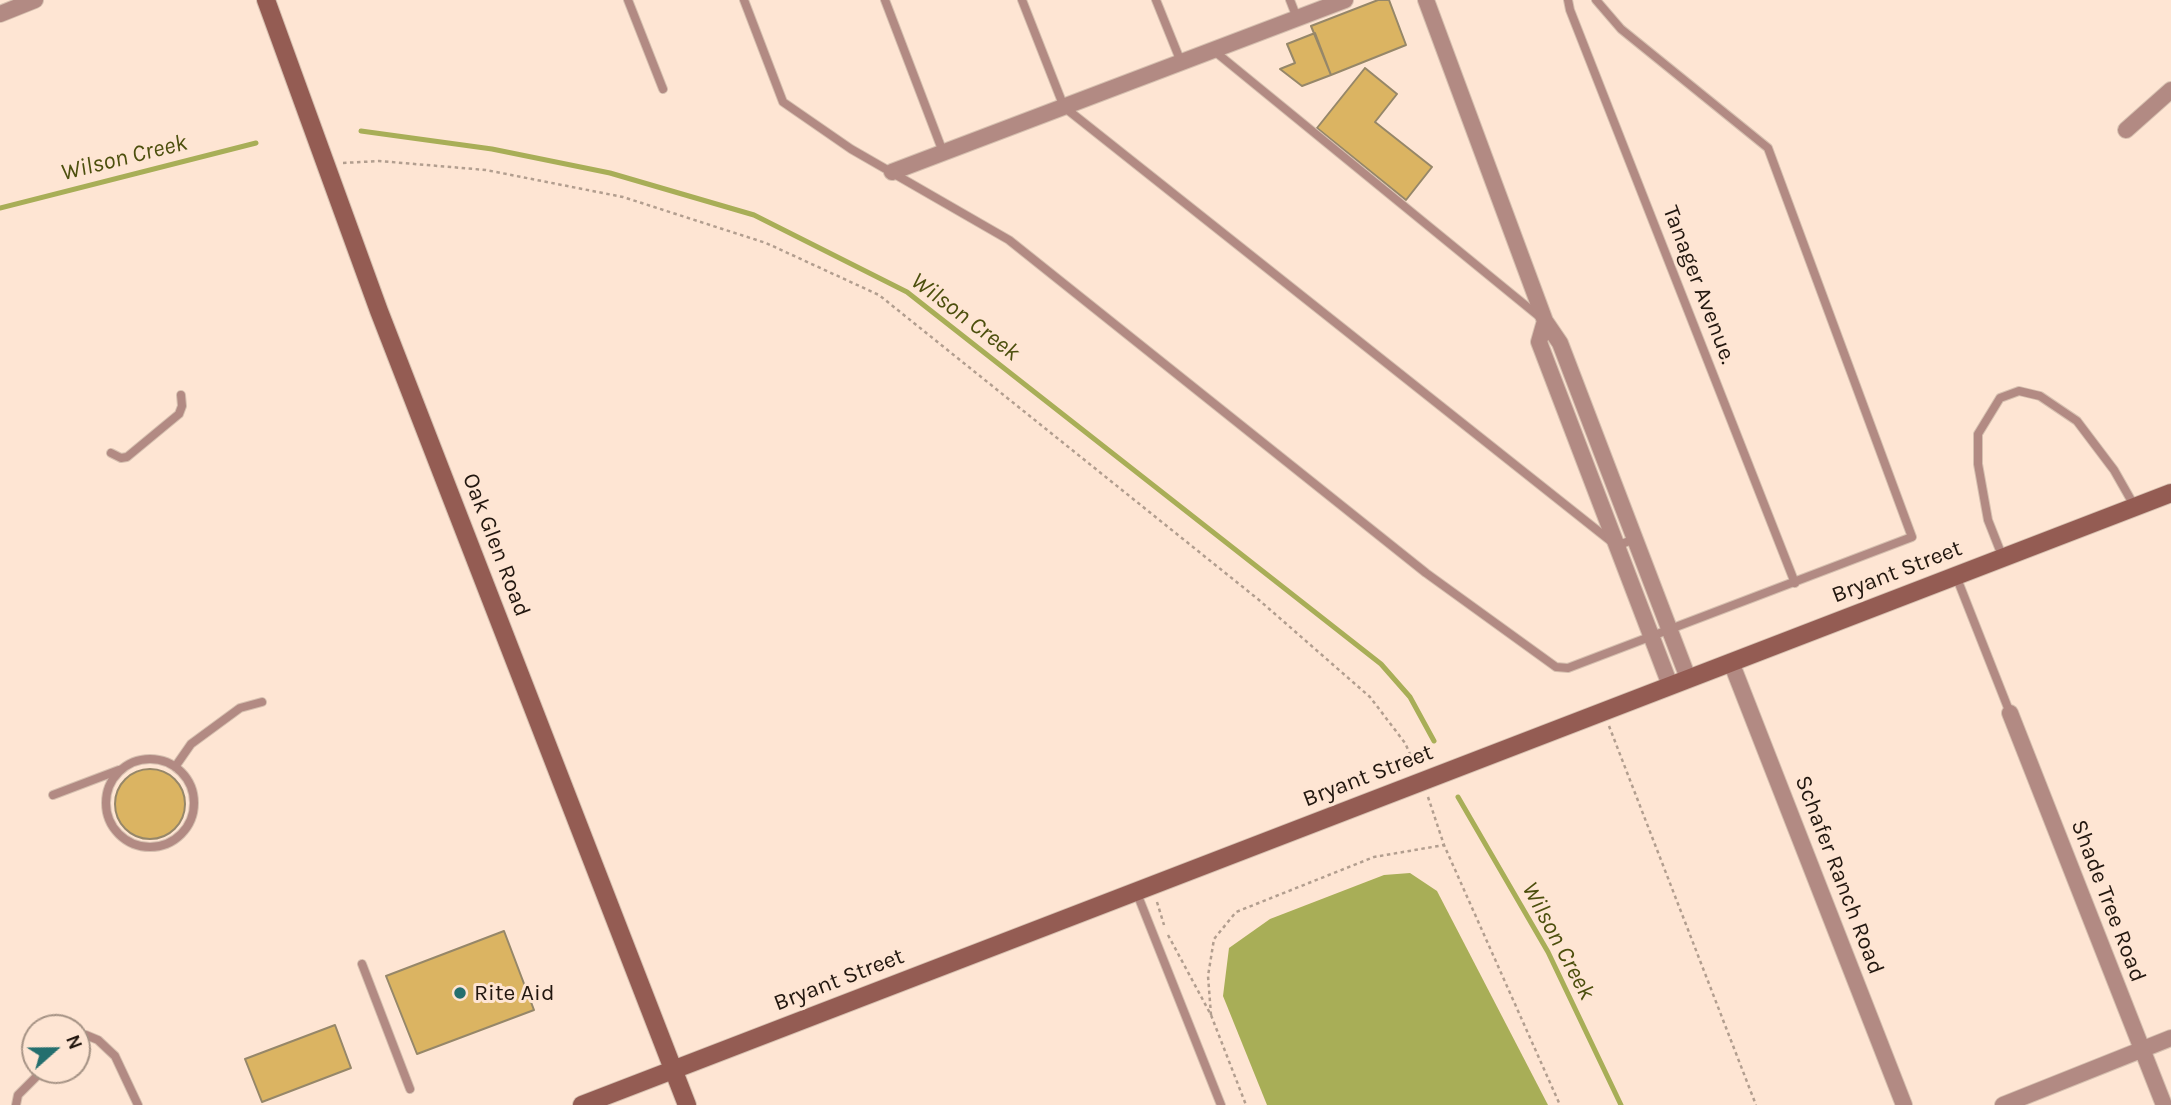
<!DOCTYPE html>
<html>
<head>
<meta charset="utf-8">
<style>
  body { margin:0 }
  #map { position:relative; width:2171px; height:1105px; overflow:hidden; background:#fee5d3; font-family:Karla,sans-serif }
  canvas { display:block }
  .north { position:absolute; left:21px; top:1014px; width:70px; height:70px; box-sizing:border-box; background:#fee5d3; border:2px solid #a69385; border-radius:50%; rotate:69deg; font-size:19px; font-weight:700; line-height:28px; text-align:center; color:#22170f }
  .north::after { content:''; display:block; margin:auto; width:24px; height:32px; background:#246f6e; clip-path:polygon(50% 0,100% 100%,50% 72%,0 100%) }
</style>
</head>
<body>
<div id="map">
<canvas width="2171" height="1105"></canvas>
<div class="north">N</div>
</div>
<script>
const c = document.querySelector('canvas').getContext('2d');
c.lineJoin = 'round';
function paint(path, color) {
  c.fillStyle = color;
  c.fill(path, 'evenodd');
}
function shape(rows) {
  const path = new Path2D();
  for (const r of rows) {
    if (r.length === 3) {
      path.moveTo(r[0] + r[2], r[1]);
      path.arc(r[0], r[1], r[2], 0, 2 * Math.PI);
      continue;
    }
    path.moveTo(r[0], r[1]);
    for (let i = 2; i < r.length; i += 2) path.lineTo(r[i], r[i + 1]);
  }
  return path;
}
function stroke(path, color, width, dash) {
  c.strokeStyle = color;
  c.lineWidth = width;
  c.lineCap = dash ? 'butt' : 'round';
  c.setLineDash(dash || []);
  c.stroke(path);
}
function drawText(font, color, halo, rows, align = 'center') {
  c.font = font + ' Karla,sans-serif';
  c.lineWidth = 6;
  c.setLineDash([]);
  c.textBaseline = 'middle';
  c.strokeStyle = halo;
  c.fillStyle = color;
  for (const [text, x, y, turn = 0] of rows) {
    c.save();
    c.translate(x, y);
    c.rotate((+turn || 0) * Math.PI / 180);
    c.textAlign = isNaN(turn) ? turn : align;
    if (halo) c.strokeText(text, 0, 0);
    c.fillText(text, 0, 0);
    c.restore();
  }
}
paint(shape([
  [1410,873,1437,891,1548,1105,1267,1105,1223,996,1229,948,1270,919,1384,875]
]), '#a8ae57');
stroke(shape([
  [361,131,492,149,610,173,754,215,907,292,1381,664,1410,697,1434,741],
  [0,208,256,143],
  [1458,797,1548,952,1621,1105]
]), '#a8ae57', 5);
const building = shape([
  [1378,0,1389,0,1406,45,1331,75,1311,26,1378,0],
  [1315,33,1331,75,1302,86,1280,69,1295,63,1287,44,1315,33],
  [1365,68,1397,94,1375,122,1432,167,1406,200,1317,128,1365,68],
  [150,804,35],
  [504,931,534,1010,417,1054,386,976,504,931],
  [335,1025,351,1068,262,1102,245,1059,335,1025]
]);
paint(building, '#dbb462');
stroke(building, '#968769', 2);
const lane = shape([
  [628,0,663,89],
  [744,0,783,102,851,149,1009,240,1426,573,1556,667,1568,668,1912,537,1768,148,1621,29,1596,0],
  [885,0,943,152],
  [1022,0,1064,107,1617,546,1634,539],
  [1156,0,1181,62],
  [1290,0,1297,18],
  [1568,0,1570,10,1795,583],
  [1213,50,1541,318],
  [111,453,121,458,127,457,179,414,182,406,181,395],
  [2003,558,1988,520,1978,464,1978,434,2000,398,2019,391,2040,396,2077,421,2114,470,2135,507],
  [1956,576,2010,713],
  [150,803,44],
  [175,767,191,744,240,708,262,702],
  [53,795,119,770],
  [1136,891,1221,1105],
  [362,964,410,1089],
  [77,1040,86,1035,98,1040,115,1056,138,1105],
  [16,1105,18,1095,43,1070]
]);
const street = shape([
  [1426,0,1545,321,1560,343,1688,678],
  [0,14,35,0],
  [2126,130,2171,90],
  [892,172,1345,0],
  [1545,321,1539,342,1670,685],
  [1731,662,1904,1105],
  [2010,713,2164,1105],
  [2003,1105,2171,1038]
]);
const secondary = shape([
  [266,0,379,311,687,1105],
  [582,1105,2171,493]
]);
stroke(lane, '#d6c0b0', 10);
stroke(street, '#d6c0b0', 18);
stroke(secondary, '#d6c0b0', 20);
stroke(shape([
  [343,163,379,161,486,170,623,197,766,243,879,295,1259,600,1370,697,1405,743,1415,765],
  [1609,726,1756,1105],
  [1428,797,1444,845,1560,1105],
  [1157,902,1164,925],
  [1168,935,1211,1015,1246,1105],
  [1211,1015,1208,976,1214,939,1236,912,1374,857,1444,845]
]), '#b29e8f', 2.5, [3.5, 3.5]);
stroke(lane, '#b28a83', 8);
stroke(street, '#b28a83', 16);
stroke(secondary, '#945c53', 18);
for (const [x, y, r, color] of [
  [460,993,7,"#246f6e"]
]) {
  const dot = new Path2D();
  dot.arc(x, y, r, 0, 2 * Math.PI);
  c.fillStyle = color;
  c.fill(dot);
  stroke(dot, '#fee5d3', 2.5);
}
drawText('23px', '#22170f', '#fee5d3', [
  ["Tanager Avenue.",1699,285,69],
  ["Oak Glen Road",496,545,69],
  ["Bryant Street",1897,572,-21],
  ["Bryant Street",1368,776,-21],
  ["Schafer Ranch Road",1839,875,69],
  ["Shade Tree Road",2108,901,69],
  ["Bryant Street",839,980,-21]
]);
drawText('23px', '#22170f', '#fee5d3', [
  ["Rite Aid",474,993]
], 'left');
drawText('italic 24px', '#4c4f0d', '#fee5d3', [
  ["Wilson Creek",124,158,-14],
  ["Wilson Creek",965,317,37],
  ["Wilson Creek",1558,941,62]
]);
</script>
</body>
</html>
